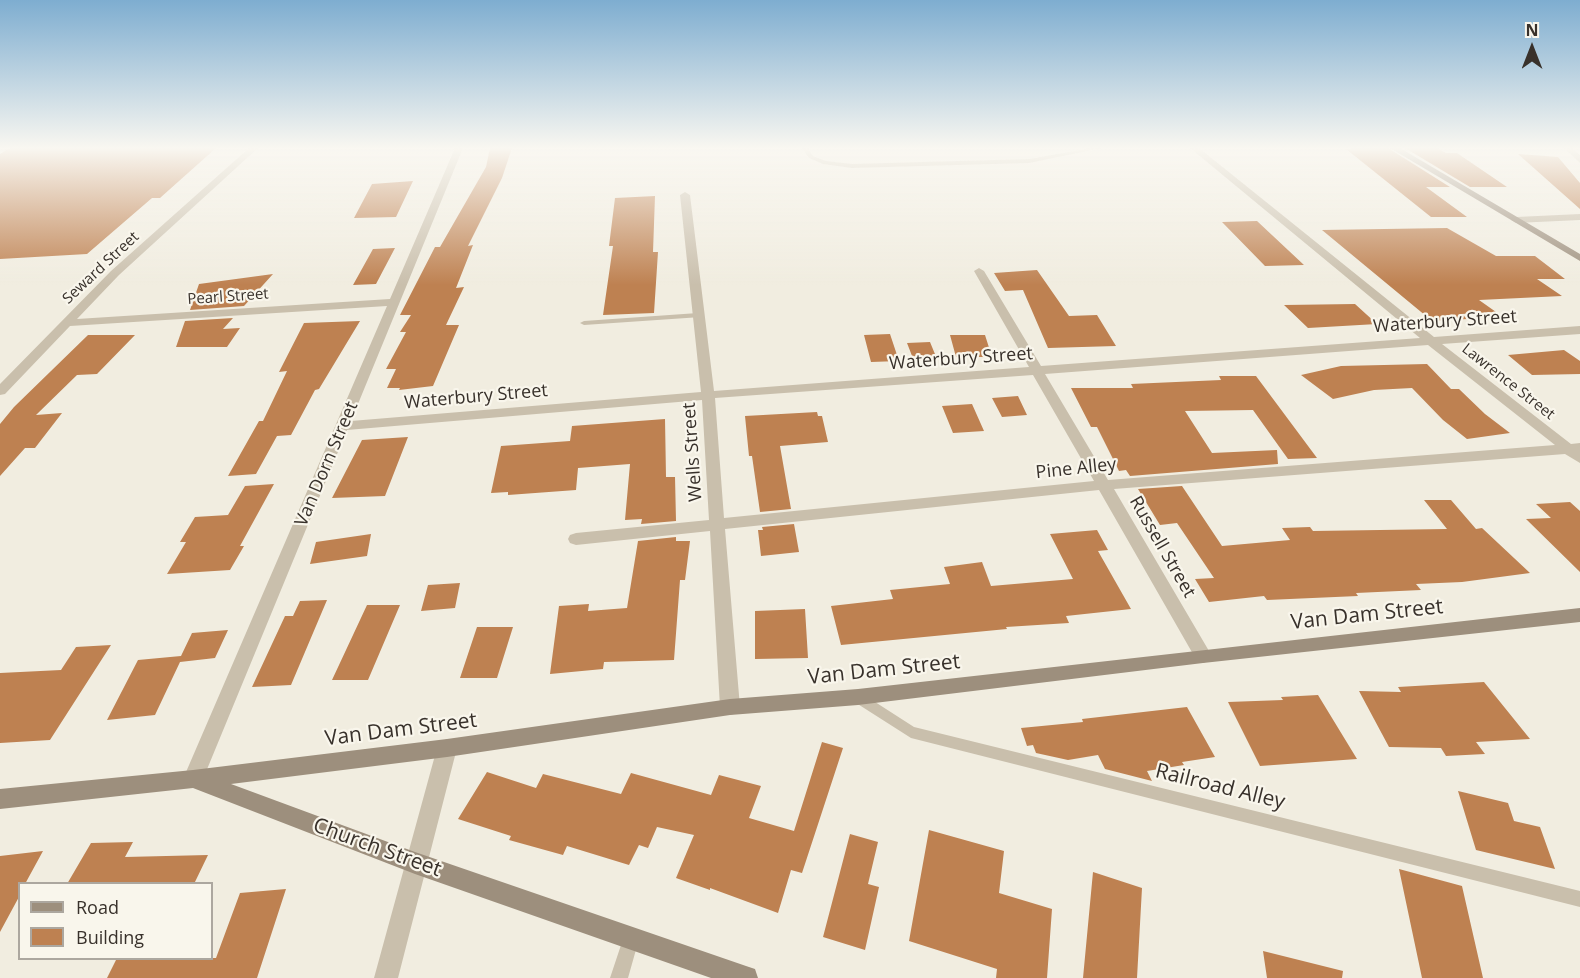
<!DOCTYPE html>
<html>
<head>
<meta charset="utf-8">
<style>
  body { margin:0 }
  #map { position:relative; width:1580px; height:978px; overflow:hidden; background:#f1ede0; font-family:"Open Sans",sans-serif }
  canvas { display:block }
  .legend { position:absolute; left:18px; top:882px; width:195px; height:78px; box-sizing:border-box; background:#f9f6ec; border:2px solid #aca79f; margin:0; padding:8px 10px; list-style:none; font-size:18px; color:#38312b }
  .legend li { display:flex; align-items:center; gap:12px; height:30px }
  .legend b { width:30px; border:2px solid #aca79f }
  .north { position:absolute; left:1502px; top:18px; width:60px; height:60px; -webkit-text-stroke:4px #f9f6ec; paint-order:stroke; rotate:0deg; font-size:16px; font-weight:700; line-height:24px; text-align:center; color:#38312b }
  .north::after { content:''; display:block; margin:auto; width:21px; height:27px; background:#38312b; clip-path:polygon(50% 0,100% 100%,50% 72%,0 100%) }
</style>
</head>
<body>
<div id="map">
<canvas width="1580" height="978"></canvas>
<ul class="legend">
<li><b style="height:8px;background:#9d8f7d"></b>Road</li>
<li><b style="height:16px;background:#be8151"></b>Building</li>
</ul>
<div class="north">N</div>
</div>
<script>
const c = document.querySelector('canvas').getContext('2d');
c.lineJoin = 'round';
function paint(path, color) {
  c.fillStyle = color;
  c.fill(path, 'evenodd');
}
function shape(rows) {
  const path = new Path2D();
  for (const r of rows) {
    path.moveTo(r[0], r[1]);
    for (let i = 2; i < r.length; i += 2) path.lineTo(r[i], r[i + 1]);
  }
  return path;
}
function drawText(font, color, halo, rows, align = 'center') {
  c.font = font + ' "Open Sans",sans-serif';
  c.lineWidth = 4.5;
  c.setLineDash([]);
  c.textBaseline = 'middle';
  c.strokeStyle = halo;
  c.fillStyle = color;
  for (const [text, x, y, turn = 0] of rows) {
    c.save();
    c.translate(x, y);
    c.rotate((+turn || 0) * Math.PI / 180);
    c.textAlign = isNaN(turn) ? turn : align;
    if (halo) c.strokeText(text, 0, 0);
    c.fillText(text, 0, 0);
    c.restore();
  }
}
paint(shape([
  [29,148,216,148,160,198,152,198,87,254,0,259,0,154,8,149],
  [490,148,512,148,502,178,468,246,473,245,456,288,464,287,446,325,459,325,433,386,399,390,400,388,387,388,396,369,386,369,406,332,400,332,411,315,400,315,435,247,440,247,486,167],
  [1388,148,1450,187,1426,187,1467,217,1431,217,1346,149],
  [1405,148,1437,148,1446,153,1457,153,1507,187,1470,187],
  [1518,154,1558,157,1580,183,1580,209],
  [413,181,396,217,354,218,372,184],
  [655,196,653,252,658,252,654,313,603,315,613,246,609,246,615,198],
  [1257,221,1304,265,1265,266,1222,222],
  [1447,228,1496,256,1535,256,1565,279,1537,279,1562,296,1479,300,1496,312,1461,314,1468,319,1432,321,1322,230],
  [395,248,376,284,353,285,373,249],
  [1037,270,1069,316,1097,315,1116,346,1048,348,1023,290,1005,291,994,273],
  [273,274,244,306,190,310,199,284],
  [1355,304,1377,324,1308,328,1284,305],
  [233,318,223,329,240,328,227,347,176,347,185,321],
  [360,321,319,389,315,390,291,435,277,436,256,474,228,476,259,421,263,421,287,371,279,372,304,323],
  [890,334,899,361,871,362,864,335],
  [88,335,135,335,97,374,77,375,36,415,62,413,35,448,25,448,0,476,0,424,14,407],
  [950,335,985,335,992,357,956,357],
  [930,342,937,359,914,361,907,343],
  [1564,350,1580,361,1580,374,1532,375,1508,355],
  [1427,364,1451,389,1459,389,1485,414,1510,433,1467,439,1443,420,1412,388,1374,390,1333,399,1301,375,1341,366],
  [1219,376,1256,376,1317,458,1288,459,1253,410,1185,411,1212,453,1277,450,1278,464,1130,476,1126,470,1119,471,1097,427,1091,427,1071,388,1133,388,1131,384,1221,380],
  [1018,396,1027,415,1002,417,992,398],
  [972,404,984,431,953,433,942,406],
  [817,412,818,416,822,416,828,442,780,446,791,509,760,512,752,456,749,456,745,416],
  [665,419,666,477,675,477,676,521,641,524,642,519,625,520,630,464,578,468,576,490,508,495,508,492,491,493,501,446,570,441,572,426],
  [408,437,385,496,332,498,362,440],
  [274,484,240,546,244,546,230,570,167,574,186,542,180,542,195,517,228,515,245,486],
  [1182,486,1222,546,1290,540,1282,528,1310,527,1313,531,1447,529,1424,500,1451,500,1476,529,1482,528,1530,573,1462,582,1416,584,1421,590,1356,593,1358,596,1267,600,1264,596,1209,602,1195,579,1214,578,1177,523,1160,525,1138,489],
  [1570,502,1580,511,1580,572,1526,519,1551,518,1536,504],
  [794,524,799,552,761,556,758,530,763,530,762,527],
  [1097,530,1108,550,1098,551,1131,609,1066,616,1069,623,1006,627,1007,629,841,645,831,606,893,599,890,590,950,584,944,567,982,562,991,586,1073,579,1050,534],
  [371,534,367,556,310,564,316,542],
  [676,537,676,541,690,541,685,580,680,580,674,660,604,662,603,669,550,674,559,606,589,604,588,611,627,608,638,541],
  [460,583,455,608,421,611,428,585],
  [327,600,291,685,252,687,285,616,293,616,300,601],
  [367,605,400,605,368,680,332,680],
  [805,609,808,658,755,659,755,611],
  [477,627,513,627,497,678,460,678],
  [228,630,215,658,180,662,155,715,107,720,138,660,181,656,192,633],
  [111,645,50,740,0,743,0,673,61,670,76,647],
  [1484,682,1530,739,1476,742,1485,754,1446,756,1441,748,1389,747,1359,691,1401,692,1398,687],
  [1318,695,1357,759,1260,766,1228,702,1283,700,1281,697],
  [1187,707,1215,757,1182,762,1184,765,1147,771,1152,781,1105,769,1098,755,1068,760,1036,753,1033,745,1027,746,1021,728,1083,722,1082,719],
  [822,742,843,748,802,873,791,870,778,913,710,888,710,890,676,878,694,835,657,827,648,848,639,845,629,865,567,846,563,855,509,840,511,836,458,819,487,772,536,788,543,774,621,794,631,773,711,795,719,775,761,786,749,818,794,831],
  [1458,791,1508,803,1514,821,1540,827,1555,869,1476,850],
  [929,830,1004,851,999,893,1052,909,1047,978,996,978,997,969,909,941],
  [850,834,878,842,868,884,879,887,865,950,823,937],
  [133,842,125,857,208,855,194,884,67,884,91,843],
  [43,851,25,884,20,884,20,895,0,932,0,856],
  [1399,869,1462,886,1483,978,1422,978],
  [1093,872,1142,888,1137,978,1083,978],
  [286,889,257,978,107,978,117,958,216,958,240,893],
  [1263,951,1343,971,1342,978,1267,978]
]), '#be8151');
paint(shape([
  [802,148,808,148,813,156,826,161,852,164,1029,159,1091,148,1102,148,1029,163,852,168,823,164,809,158,802,148],
  [698,313,702,315,701,317,584,325,580,323,584,321,698,313],
  [858,691,914,727,1580,891,1580,907,911,738,853,701,851,697,853,693,858,691],
  [631,931,637,933,639,939,628,978,610,978,625,933,631,931]
]), '#c9bfac');
paint(shape([
  [249,148,258,148,119,275,77,319,390,299,455,148,463,148,351,421,701,392,680,195,685,192,690,195,714,391,1029,367,974,271,979,268,984,271,1041,366,1420,338,1190,148,1199,148,1434,337,1580,326,1580,334,1442,344,1571,444,1580,443,1580,463,1565,454,1114,489,1209,651,1212,656,1209,661,1203,663,1197,661,1099,490,725,529,740,707,737,713,730,715,723,713,720,707,710,531,576,545,570,543,568,539,570,535,576,533,709,520,702,400,347,430,203,779,200,786,193,788,186,786,183,779,387,306,70,326,5,394,0,395,0,384,111,271,249,148],
  [1428,345,1555,445,1108,480,1045,374,1428,345],
  [1033,375,1094,481,724,518,715,398,1033,375],
  [1564,148,1572,148,1580,155,1580,163,1564,148],
  [1580,214,1580,220,1516,223,1511,220,1516,217,1580,214],
  [447,739,454,742,457,748,398,978,374,978,437,748,440,742,447,739]
]), '#c9bfac');
paint(shape([
  [1390,148,1400,148,1580,254,1580,261,1390,148],
  [1580,608,1580,622,1203,663,858,705,730,715,447,757,231,784,415,852,746,966,755,969,758,978,711,978,415,874,193,788,0,809,0,789,193,770,447,739,730,699,858,689,1580,608]
]), '#9d8f7d');
const sky = c.createLinearGradient(0, 0, 0, 285);
sky.addColorStop(0, '#7eadd0');
sky.addColorStop(0.52, '#f9f7f1');
sky.addColorStop(1, '#f9f7f100');
c.fillStyle = sky;
c.fillRect(0, 0, 1580, 285);
drawText('15px', '#38312b', '#f9f6ec', [
  ["Seward Street",101,268,-43],
  ["Pearl Street",228,297,-4],
  ["Lawrence Street",1508,382,38]
]);
drawText('18px', '#38312b', '#f9f6ec', [
  ["Waterbury Street",1445,322,-4],
  ["Waterbury Street",961,359,-4],
  ["Waterbury Street",476,397,-5],
  ["Wells Street",693,452,-94],
  ["Van Dorn Street",327,464,-67],
  ["Pine Alley",1076,469,-6],
  ["Russell Street",1162,547,60]
]);
drawText('21px', '#38312b', '#f9f6ec', [
  ["Van Dam Street",1367,615,-6],
  ["Van Dam Street",884,670,-6],
  ["Van Dam Street",401,730,-7],
  ["Railroad Alley",1220,787,14],
  ["Church Street",377,848,20]
]);
</script>
</body>
</html>
